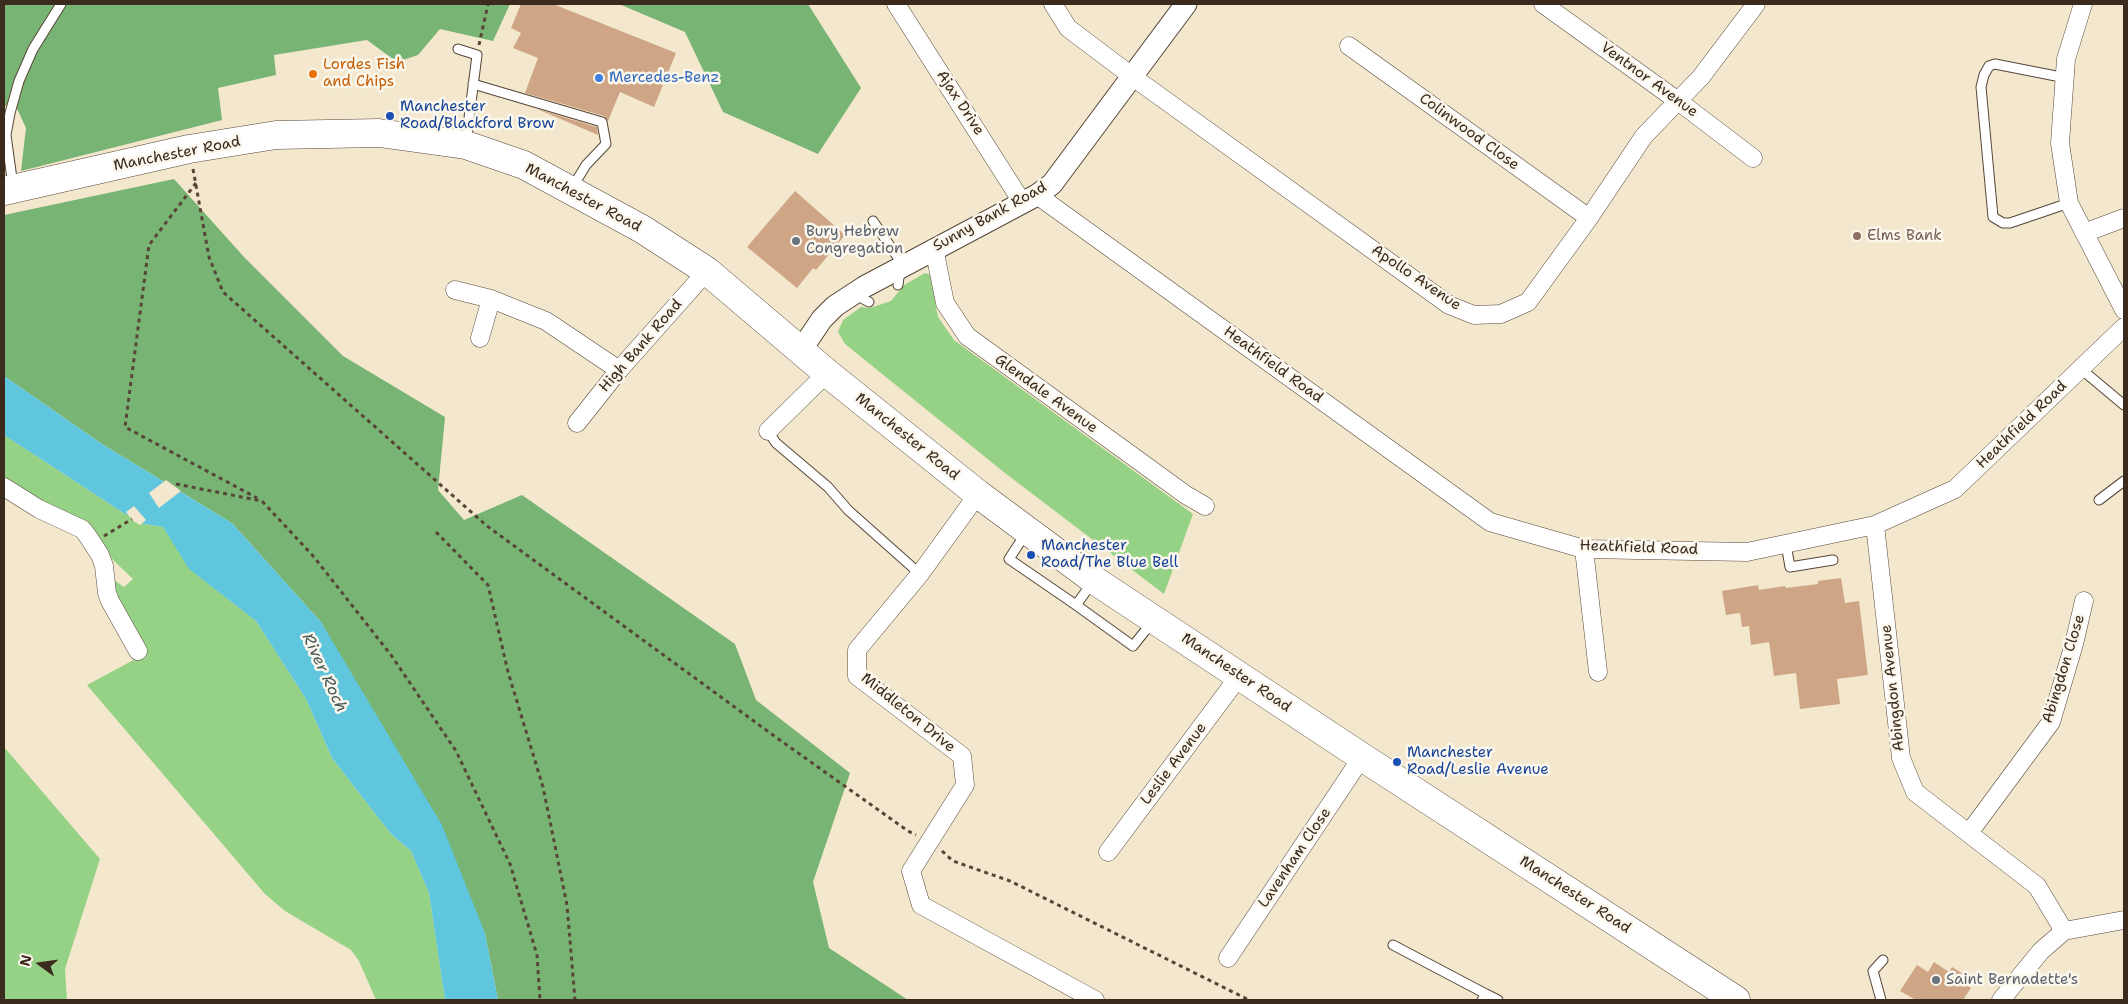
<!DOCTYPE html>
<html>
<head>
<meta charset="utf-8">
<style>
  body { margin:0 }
  #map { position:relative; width:2128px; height:1004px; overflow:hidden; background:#f3e7cd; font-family:"Shantell Sans",sans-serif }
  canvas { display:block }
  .frame { position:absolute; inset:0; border:5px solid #3b2a1e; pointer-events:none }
  .north { position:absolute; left:15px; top:939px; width:50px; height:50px; -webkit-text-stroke:4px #fbf7ec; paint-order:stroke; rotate:284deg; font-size:14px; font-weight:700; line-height:20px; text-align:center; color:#3b2a1e }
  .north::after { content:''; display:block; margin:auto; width:18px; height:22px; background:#3b2a1e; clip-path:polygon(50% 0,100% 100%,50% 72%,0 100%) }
</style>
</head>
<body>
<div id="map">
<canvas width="2128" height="1004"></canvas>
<div class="frame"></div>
<div class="north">N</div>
</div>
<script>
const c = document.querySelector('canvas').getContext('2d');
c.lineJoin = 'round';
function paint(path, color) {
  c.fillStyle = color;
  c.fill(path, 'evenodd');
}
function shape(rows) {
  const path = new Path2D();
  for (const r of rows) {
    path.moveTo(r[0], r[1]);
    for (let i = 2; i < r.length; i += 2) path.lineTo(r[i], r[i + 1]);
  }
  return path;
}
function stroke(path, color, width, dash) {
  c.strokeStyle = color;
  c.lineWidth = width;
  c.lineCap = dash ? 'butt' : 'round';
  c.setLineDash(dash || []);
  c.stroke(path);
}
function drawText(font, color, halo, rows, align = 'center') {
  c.font = font + ' "Shantell Sans",sans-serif';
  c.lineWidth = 5;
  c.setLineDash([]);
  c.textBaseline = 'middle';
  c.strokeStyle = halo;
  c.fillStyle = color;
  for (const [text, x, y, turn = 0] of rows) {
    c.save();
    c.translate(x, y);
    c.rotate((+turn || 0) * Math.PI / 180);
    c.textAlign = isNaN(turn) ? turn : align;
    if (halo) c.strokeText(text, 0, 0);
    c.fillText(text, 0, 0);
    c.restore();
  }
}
paint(shape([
  [925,273,930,275,938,317,954,340,1193,514,1164,594,1005,473,845,344,838,332,843,320,861,307,870,308,891,301,904,285],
  [4,435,122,512,144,524,163,527,190,569,256,621,306,699,332,758,391,834,411,851,429,893,445,1000,376,1000,359,961,351,950,285,911,265,894,87,685,141,656,107,575,124,587,133,579,113,560,91,529,4,478],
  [4,747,100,859,65,969,67,1000,4,1000]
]), '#96d286');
paint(shape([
  [4,4,510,4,493,41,440,29,418,55,397,62,367,40,274,55,276,75,218,88,222,120,21,171,26,128,13,100,4,107],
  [619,4,808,4,861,88,818,154,723,112,685,32],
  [174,179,244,257,343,356,445,417,438,490,464,520,522,495,735,644,756,700,850,773,813,882,829,948,908,1000,498,1000,485,933,321,622,232,523,102,444,4,376,4,215]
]), '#78b473');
paint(shape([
  [4,376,102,444,232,523,321,622,442,825,485,933,498,1000,445,1000,429,893,411,851,391,834,332,758,306,699,256,621,189,569,163,527,144,524,122,512,4,435]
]), '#60c6dd');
paint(shape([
  [166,480,181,491,159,508,149,493],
  [134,506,146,520,140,525,133,521,126,512]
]), '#f3e7cd');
paint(shape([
  [521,4,553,4,676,53,654,107,620,92,608,121,604,116,525,93,538,58,513,48,521,33,511,28],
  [537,109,597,127,598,135],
  [795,191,845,235,816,270,813,268,797,288,747,247],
  [1841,578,1845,603,1859,601,1868,675,1837,679,1840,704,1800,709,1796,673,1774,676,1769,642,1751,645,1749,626,1742,627,1740,613,1726,615,1722,591,1758,585,1759,590,1785,586,1786,588,1818,584,1818,581],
  [1934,962,1949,972,1952,967,1968,977,1964,983,1971,988,1963,1000,1916,1000,1900,991,1917,965,1928,972]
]), '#cfa685');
const service = shape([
  [458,49,477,55,466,142],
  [2066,78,1995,64,1989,66,1984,75,1981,87,1993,217,2003,223,2010,223,2069,203],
  [473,84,602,122,606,144,586,165,572,188],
  [13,186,6,135,10,113,19,81,33,49,61,4],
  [873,221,903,265],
  [898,285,900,270],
  [854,294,869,302],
  [2081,369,2124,405],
  [768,431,776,443,828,487,848,510,920,574],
  [2099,500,2124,481],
  [1026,533,1009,559,1076,605],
  [1786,544,1790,567,1833,560],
  [1092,583,1076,605,1133,646,1153,621],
  [1393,945,1486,994],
  [1482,1000,1486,994,1498,1000],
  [1881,1000,1873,971,1883,960]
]);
const minor = shape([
  [896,4,1022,202],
  [1053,4,1068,28,1133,77,1449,305,1474,315,1501,314,1528,302,1589,218,1644,136,1701,77,1756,4],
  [1543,4,1678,101,1753,158],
  [2083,4,2066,59,2060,143,2069,203,2124,310],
  [1349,46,1589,218],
  [1037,195,1490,522,1584,549,1747,552,1875,525,1955,489,2124,327],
  [2084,233,2124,218],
  [934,248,945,303,967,336,1186,495,1205,506],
  [455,290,491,299,546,321,619,370],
  [480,338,491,299],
  [577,423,619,370,707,271],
  [768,431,827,373],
  [4,487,39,509,82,529,87,535,100,555,104,566,107,593,110,601,138,651],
  [978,494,920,574,857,650,857,676,962,756,965,785,911,871,921,905,1095,1000],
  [1875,525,1901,758,1915,792,2037,886,2064,931],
  [1584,549,1598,672],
  [1969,833,2051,722,2074,644,2084,601],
  [1108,852,1240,675],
  [1228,958,1362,757],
  [2001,1000,2041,951,2064,931,2124,920]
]);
const tertiary = shape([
  [801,350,822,319,835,306,864,287,1037,195,1052,184,1186,4]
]);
const trunk = shape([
  [4,191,189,149,276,135,379,133,466,145,524,165,642,229,707,271,827,373,978,494,1094,580,1362,757,1736,1000]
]);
stroke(service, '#574638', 11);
stroke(minor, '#574638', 19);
stroke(tertiary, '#574638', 23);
stroke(trunk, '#574638', 29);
stroke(shape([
  [479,45,488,4],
  [193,169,209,257,223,292,487,526,777,738,908,831,916,835],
  [196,183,149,245,125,427,257,498],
  [176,484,262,501,314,557,391,655,456,751,510,864,537,955,540,1000],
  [436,532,488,585,508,672,543,787,567,905,575,1000],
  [104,536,132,519],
  [942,851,953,861,1010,881,1249,1000]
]), '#574638', 3, [4, 4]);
stroke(service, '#fff', 9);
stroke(minor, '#fff', 18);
stroke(tertiary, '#fff', 21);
stroke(trunk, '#fff', 28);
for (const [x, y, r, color] of [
  [313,74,5,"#e8710a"],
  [599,78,5,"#3f7fe0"],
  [390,116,5,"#1a4fb4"],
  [1857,236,5,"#8d6e63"],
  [796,241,5,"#6b7280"],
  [1031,555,5,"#1a4fb4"],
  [1397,762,5,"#1a4fb4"],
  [1936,980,5,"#6b7280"]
]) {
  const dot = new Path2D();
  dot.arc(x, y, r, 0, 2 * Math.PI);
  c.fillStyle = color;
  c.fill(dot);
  stroke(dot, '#fbf7ec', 2);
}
drawText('15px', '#c56008', '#fbf7ec', [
  ["Lordes Fish",323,65],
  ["and Chips",323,82]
], 'left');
drawText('15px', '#366cbe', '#fbf7ec', [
  ["Mercedes-Benz",609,78]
], 'left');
drawText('15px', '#3b2a1e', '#fbf7ec', [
  ["Ventnor Avenue",1649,80,36],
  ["Ajax Drive",960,103,57],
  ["Colinwood Close",1469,132,36],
  ["Manchester Road",177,154,-11],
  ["Manchester Road",583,198,28],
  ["Sunny Bank Road",990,217,-29],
  ["Apollo Avenue",1416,278,34],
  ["High Bank Road",641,346,-49],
  ["Heathfield Road",1273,365,36],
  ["Glendale Avenue",1046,394,36],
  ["Heathfield Road",2022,425,-44],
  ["Manchester Road",907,437,39],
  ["Heathfield Road",1639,548,2],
  ["Abingdon Close",2064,669,-73],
  ["Manchester Road",1236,673,34],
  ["Abingdon Avenue",1893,688,-96],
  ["Middleton Drive",908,713,39],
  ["Leslie Avenue",1174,764,-53],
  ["Lavenham Close",1295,858,-56],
  ["Manchester Road",1575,895,33]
]);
drawText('15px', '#164399', '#fbf7ec', [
  ["Manchester",400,107],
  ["Road/Blackford Brow",400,124],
  ["Manchester",1041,546],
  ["Road/The Blue Bell",1041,563],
  ["Manchester",1407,753],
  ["Road/Leslie Avenue",1407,770]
], 'left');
drawText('15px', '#5b616d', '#fbf7ec', [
  ["Bury Hebrew",806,232],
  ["Congregation",806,249],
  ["Saint Bernadette's",1946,980]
], 'left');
drawText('15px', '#785e54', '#fbf7ec', [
  ["Elms Bank",1867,236]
], 'left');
drawText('italic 16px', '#465957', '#fbf7ec', [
  ["River Roch",324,673,65]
]);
</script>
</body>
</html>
